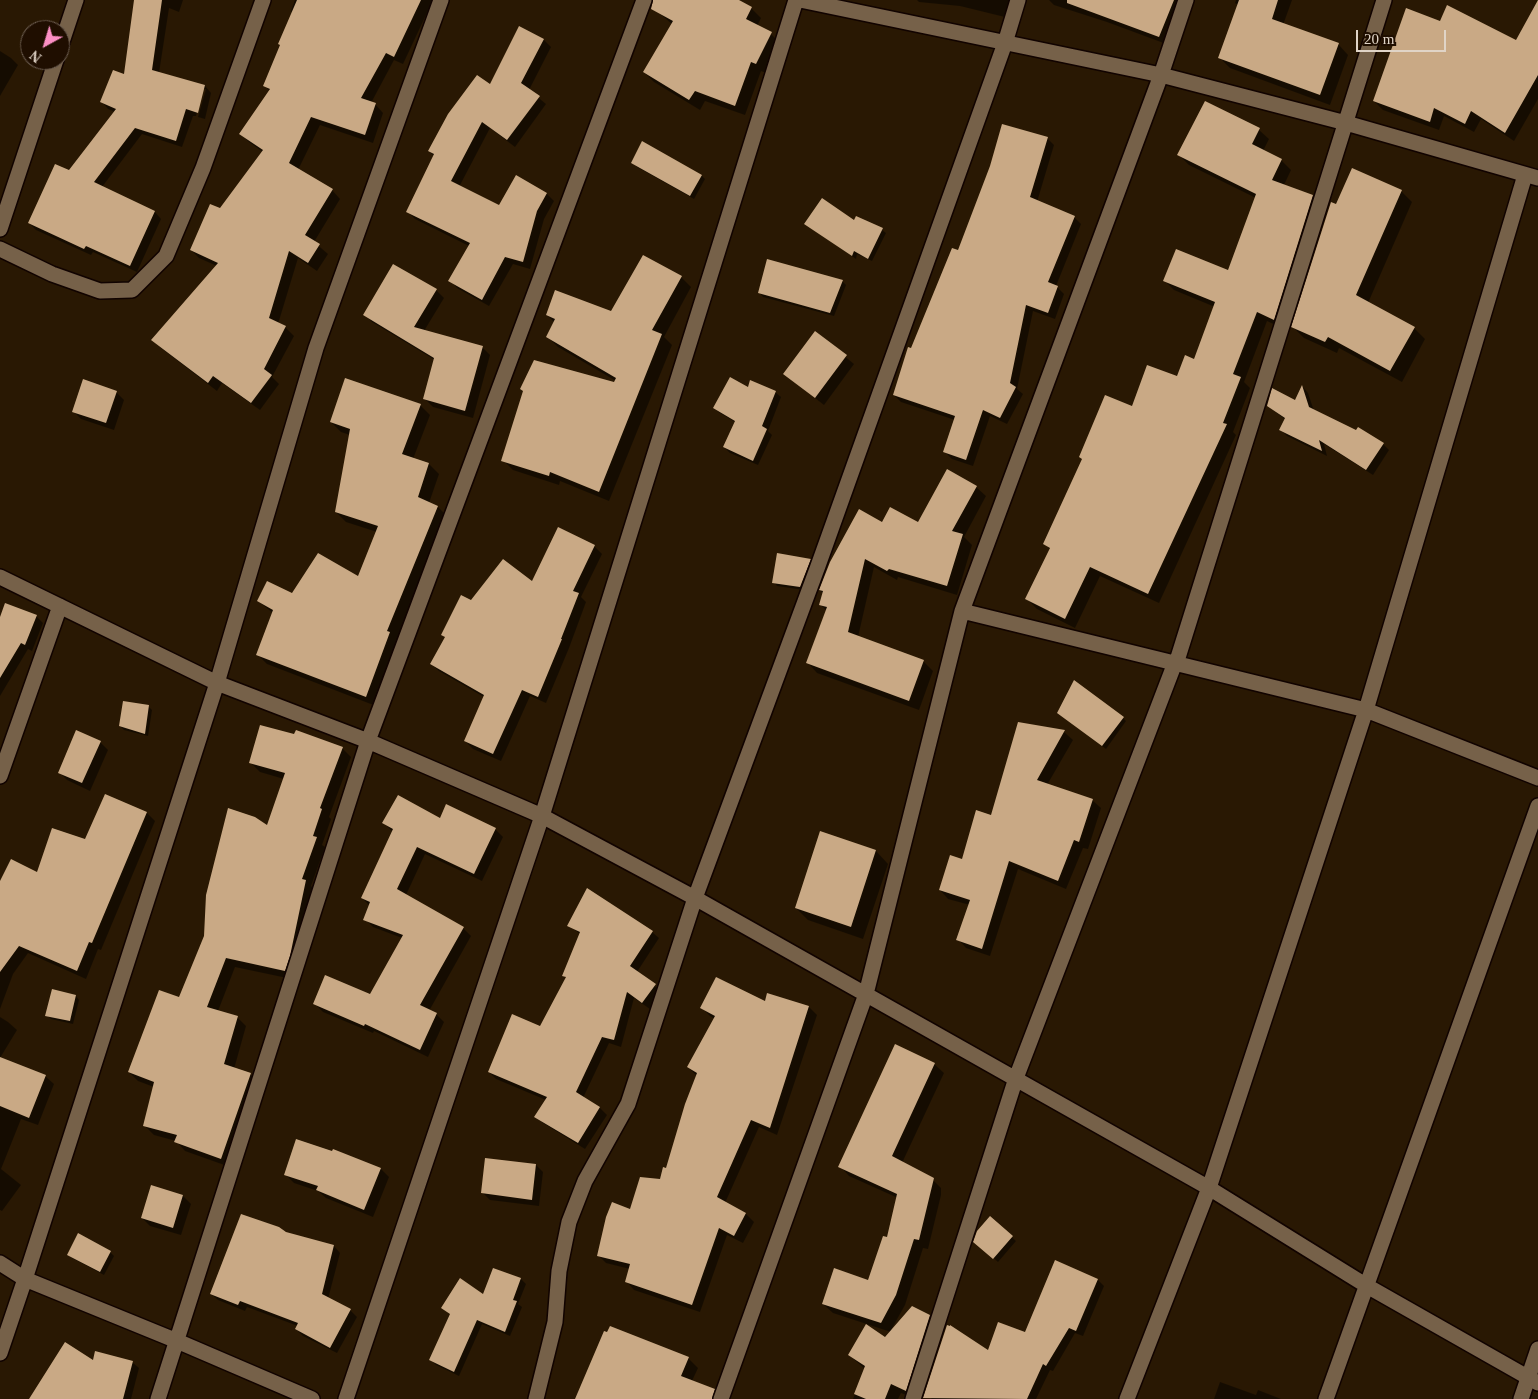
<!DOCTYPE html>
<html>
<head>
<meta charset="utf-8">
<style>
  body { margin:0 }
  #map { position:relative; width:1538px; height:1399px; overflow:hidden; background:#291803; font-family:Georgia,serif }
  canvas { display:block }
  .north { position:absolute; left:20px; top:20px; width:50px; height:50px; box-sizing:border-box; background:#1f0e00; border:1px solid #6c5d50; border-radius:50%; rotate:219deg; font-size:14px; font-weight:700; line-height:20px; text-align:center; color:#e0d4c7 }
  .north::after { content:''; display:block; margin:auto; width:18px; height:22px; background:#fb8fc4; clip-path:polygon(50% 0,100% 100%,50% 72%,0 100%) }
  .scale { position:absolute; left:1356px; top:30px; width:90px; height:22px; box-sizing:border-box; border:2px solid #e0d4c7; border-top:0; padding-left:6px; font-size:15px; line-height:18px; white-space:nowrap; color:#e0d4c7; -webkit-text-stroke:4px #1f0e00; paint-order:stroke }
</style>
</head>
<body>
<div id="map">
<canvas width="1538" height="1399"></canvas>
<div class="north">N</div>
<div class="scale">20 m</div>
</div>
<script>
const c = document.querySelector('canvas').getContext('2d');
c.lineJoin = 'round';
function paint(path, color) {
  c.fillStyle = color;
  c.fill(path, 'evenodd');
}
function shape(rows) {
  const path = new Path2D();
  for (const r of rows) {
    path.moveTo(r[0], r[1]);
    for (let i = 2; i < r.length; i += 2) path.lineTo(r[i], r[i + 1]);
  }
  return path;
}
function stroke(path, color, width, dash) {
  c.strokeStyle = color;
  c.lineWidth = width;
  c.lineCap = dash ? 'butt' : 'round';
  c.setLineDash(dash || []);
  c.stroke(path);
}
paint(shape([
  [136,0,183,0,179,12,169,8,159,73,205,86,211,93,205,119,198,117,206,89,203,89,196,116,193,116,182,147,142,134,102,187,155,212,161,219,137,272,93,252,91,255,36,230,29,223,115,112,108,109,102,102,125,76],
  [295,0,433,0,403,64,394,60,371,103,375,104,383,113,373,143,320,125,298,170,332,190,340,199,314,242,328,254,317,271,298,258,278,324,285,327,294,336,272,377,279,384,260,410,222,383,217,391,161,348,153,340,217,266,199,258,191,250,263,152,249,142,241,134,270,91,265,86,293,13,291,11],
  [665,0,736,0,751,8,761,18,757,26,771,34,781,44,766,73,761,71,745,115,705,101,700,110,654,82,644,72,672,24,658,12],
  [917,0,1018,0,1013,19,960,6,919,2],
  [1049,0,1180,0,1169,45,1107,22,1054,5],
  [1236,0,1292,0,1283,25,1338,44,1348,55,1330,105,1230,68,1220,58,1239,6,1235,3],
  [1538,11,1538,99,1514,141,1481,119,1474,132,1444,116,1439,130,1383,110,1374,101,1440,22,1517,42],
  [520,27,544,40,551,47,529,90,546,104,515,147,490,128,459,187,499,206,516,176,547,194,554,201,544,219,530,269,513,264,489,306,457,288,450,280,469,246,415,219,408,212,434,156,429,151,490,86],
  [0,51,11,58,18,65,0,96],
  [1259,130,1269,139,1263,151,1281,160,1291,170,1284,185,1312,196,1322,206,1284,329,1267,321,1244,382,1250,388,1233,432,1236,435,1159,603,1100,576,1075,628,1037,609,1027,599,1051,550,1045,544,1132,407,1178,378,1195,360,1215,307,1174,290,1164,280,1228,271,1256,198,1189,165,1179,155],
  [1047,138,1054,145,1037,202,1074,217,1081,224,1056,286,1064,294,1055,319,1033,311,1017,389,1023,394,1007,424,990,416,973,466,952,459,945,452,955,420,901,402,894,395,911,349,959,252],
  [642,143,702,176,705,179,694,199,637,167,633,163],
  [1401,191,1412,202,1368,303,1414,328,1425,339,1402,382,1339,348,1337,353,1304,338,1293,327,1337,205],
  [855,222,882,230,886,233,872,261,857,254,856,259,806,224],
  [643,256,681,277,691,287,664,337,672,345,609,501,560,481,559,485,513,470,503,460,615,384,616,381,558,347,548,337,555,323,547,315,612,312],
  [842,281,846,285,834,316,763,297,760,293],
  [436,290,444,298,424,331,482,347,490,355,473,418,433,407,425,399,435,360,372,322,364,314],
  [815,332,854,364,824,405,784,374],
  [1303,387,1308,393,1314,411,1383,444,1389,450,1373,475,1324,444,1327,456,1287,436,1281,430,1286,420,1268,406,1295,401],
  [748,388,775,392,781,397,768,431,772,435,758,465,730,453,724,447,735,422,720,413,714,408],
  [116,392,124,400,114,430,81,419,73,411],
  [420,405,430,415,413,459,429,464,439,474,429,503,438,507,448,517,397,641,400,643,376,706,267,664,257,654,273,613,258,601,292,595,358,578,377,532,346,522,336,512,350,435,341,432,331,422],
  [976,487,986,496,964,537,972,545,957,595,898,577,897,580,874,567,858,637,923,661,933,671,919,710,817,673,808,663,827,611,821,605,823,593,820,590,882,523,918,524],
  [594,546,602,554,581,597,586,602,569,648,546,703,530,696,501,761,473,749,465,741,484,697,439,671,431,664,472,602,532,583],
  [810,560,814,563,804,590,777,586,774,582],
  [36,616,43,623,32,651,28,649,0,696,0,620],
  [149,707,152,710,148,736,124,730,120,726],
  [1062,716,1123,718,1126,721,1106,749],
  [1018,724,1064,732,1073,740,1047,785,1092,800,1101,808,1088,849,1083,848,1066,889,1018,869,990,956,966,948,958,939,970,905,948,899,940,890,992,816],
  [100,742,108,750,90,791,67,780,59,772],
  [342,748,351,757,329,817,331,819,322,845,325,847,311,886,315,890,287,978,235,967,218,1011,237,1017,246,1026,234,1069,250,1074,259,1083,230,1167,185,1151,176,1141,154,1135,145,1126,154,1087,138,1081,129,1072,180,999,268,827,284,779,260,772,250,762],
  [447,806,495,829,503,837,482,881,425,854,406,895,463,928,471,936,429,1011,436,1014,444,1022,428,1057,374,1031,373,1033,323,1012,315,1004,370,996,402,938,373,927,365,919,370,906,362,898,393,832,384,823,440,820],
  [147,813,155,821,101,950,98,949,86,979,28,953,13,974,0,1009,0,884,38,874,86,841],
  [821,833,876,851,888,864,863,939,808,920,796,908],
  [569,925,652,932,659,938,637,972,662,992,650,1009,634,998,621,1047,609,1043,583,1098,600,1108,607,1115,585,1149,543,1123,536,1116,546,1100,496,1079,489,1072,540,1028,567,978,564,975,580,934],
  [768,994,809,1007,817,1015,777,1135,759,1127,725,1203,746,1214,754,1222,743,1243,727,1235,700,1312,634,1290,627,1282,630,1269,606,1263,598,1255,631,1211,661,1180,667,1170,697,1076,688,1067,715,1019,710,1016,702,1008,765,1003],
  [76,996,79,1000,73,1024,51,1019,47,1015],
  [0,1017,8,1022,17,1030,0,1058,45,1076,54,1084,38,1125,21,1119,1,1169,21,1185,2,1211,0,1210],
  [934,1064,944,1073,902,1163,931,1178,941,1188,941,1195,928,1249,923,1248,905,1305,891,1330,929,1316,939,1326,913,1398,901,1393,898,1399,853,1399,865,1369,849,1355,885,1339,891,1332,833,1313,823,1304,869,1281,888,1239,898,1198,849,1176,840,1166],
  [536,1165,543,1172,539,1206,490,1200,483,1193],
  [381,1169,389,1177,373,1217,326,1198,318,1191,294,1183,286,1175],
  [152,1186,183,1196,191,1204,181,1235,150,1226,142,1218],
  [990,1218,1016,1241,998,1262,979,1245],
  [286,1233,334,1246,340,1253,328,1299,350,1310,357,1317,337,1353,303,1336,296,1329,298,1326,247,1307,245,1311,218,1300,211,1294],
  [110,1252,114,1256,104,1275,72,1258,68,1255],
  [1056,1262,1098,1280,1104,1286,1083,1336,1075,1333,1053,1371,1050,1370,1036,1399,932,1399,926,1393,989,1352,1026,1333],
  [521,1279,526,1284,518,1304,522,1307,510,1336,482,1324,459,1376,436,1365,431,1360,451,1315,442,1308,484,1296],
  [608,1333,688,1358,698,1368,692,1381,708,1399,576,1399],
  [132,1362,139,1368,131,1399,36,1399],
  [1220,1382,1256,1395,1258,1390,1281,1399,1214,1399]
]), '#0007');
paint(shape([
  [134,0,162,0,152,70,205,85,198,113,186,109,176,141,135,128,94,182,155,211,130,266,86,246,84,249,28,223,55,164,69,170,116,109,100,102,113,70,124,74],
  [297,0,421,0,394,57,386,53,361,98,376,103,365,135,311,117,289,163,333,189,305,235,320,244,308,263,289,251,269,318,286,326,264,369,272,375,251,403,213,376,208,383,151,340,218,263,190,250,210,204,220,208,263,150,239,134,270,89,263,86,280,45,278,44],
  [653,0,739,0,752,7,746,19,772,32,756,64,751,62,735,106,695,91,689,100,643,72,673,21,651,9],
  [1067,0,1174,0,1159,37,1067,3],
  [1239,0,1278,0,1272,19,1339,43,1320,95,1218,58],
  [1538,0,1538,75,1505,133,1471,111,1465,124,1434,108,1430,122,1373,101,1406,8,1440,21,1447,5,1516,40],
  [519,26,544,39,521,83,540,96,507,140,482,122,451,181,499,205,516,175,547,193,537,211,523,262,505,257,482,300,448,281,470,243,406,212,434,154,428,151,448,114,477,75,490,84],
  [1205,101,1260,128,1252,144,1282,159,1272,180,1313,195,1274,320,1257,312,1233,374,1241,377,1223,423,1227,424,1148,594,1090,567,1065,619,1025,599,1050,548,1043,544,1082,459,1079,457,1105,395,1132,406,1147,365,1177,376,1185,355,1194,359,1215,302,1163,281,1176,249,1228,270,1256,194,1177,155],
  [1002,124,1048,137,1030,197,1075,216,1048,282,1058,286,1048,313,1026,305,1010,383,1016,387,1000,418,983,410,966,460,943,452,955,416,893,395,908,347,911,348,952,248,958,250,990,166],
  [642,141,702,175,690,196,631,163],
  [1352,168,1402,190,1356,295,1415,327,1390,371,1328,337,1325,342,1291,327,1331,202,1336,204],
  [822,198,854,220,856,216,883,228,868,259,854,251,852,256,804,224],
  [643,255,682,276,652,330,662,334,599,492,550,472,549,476,501,461,523,391,520,389,534,360,614,382,616,378,546,337,555,319,546,315,555,290,611,311],
  [767,259,843,280,830,313,758,293],
  [393,264,437,289,414,327,483,346,465,411,423,399,434,358,363,315],
  [815,331,847,355,815,398,783,374],
  [730,377,748,387,750,380,776,391,762,426,767,429,753,461,723,447,735,421,713,408],
  [345,378,421,404,402,454,429,463,418,497,438,506,387,631,390,632,366,697,256,655,273,610,257,601,267,581,292,593,318,553,358,576,378,526,335,512,350,429,330,422],
  [83,379,117,391,106,423,72,412],
  [1302,385,1309,407,1356,430,1358,427,1384,443,1366,470,1319,440,1322,451,1279,430,1285,418,1267,406,1272,388,1295,400],
  [947,469,977,486,952,531,963,534,947,586,889,569,887,571,865,559,848,632,924,660,909,701,806,663,827,607,819,605,823,591,819,590,830,562,859,509,882,522,890,507,918,522],
  [558,527,595,545,573,591,579,593,561,639,562,639,538,697,522,690,493,754,464,741,484,695,430,664,445,637,441,635,461,595,471,600,503,559,532,581],
  [777,553,811,559,800,587,772,583],
  [5,603,37,615,25,645,21,643,0,678,0,617],
  [1074,680,1124,717,1102,746,1057,713],
  [123,701,149,705,145,734,119,726],
  [1018,722,1065,730,1037,780,1093,799,1079,842,1074,840,1058,881,1009,861,982,949,956,940,970,900,939,890,950,855,962,859,976,810,991,815],
  [260,725,294,734,296,730,343,747,320,808,322,809,313,836,317,837,302,879,306,880,290,956,285,971,226,958,207,1007,238,1016,224,1064,251,1073,221,1159,174,1142,177,1135,143,1126,154,1082,128,1072,159,990,179,997,204,936,206,895,228,808,255,817,267,825,285,773,249,763],
  [76,730,101,741,82,783,58,773],
  [105,794,147,812,92,943,89,942,77,971,19,946,0,972,0,881,11,859,37,872,52,828,85,839],
  [398,795,440,818,446,804,496,828,474,874,417,847,397,889,464,927,420,1005,437,1013,420,1050,365,1024,364,1026,313,1004,325,975,370,994,403,935,363,920,370,902,361,898,393,829,382,823],
  [820,831,876,850,851,927,795,908],
  [587,888,653,931,630,966,656,984,642,1003,627,992,614,1040,602,1037,576,1092,600,1107,578,1143,534,1117,547,1097,488,1072,512,1014,540,1026,566,977,562,976,580,932,567,926],
  [716,977,765,1001,767,993,809,1006,770,1128,751,1120,717,1197,746,1213,734,1236,719,1228,692,1305,625,1282,630,1264,597,1256,606,1217,612,1202,630,1209,640,1177,660,1179,663,1167,666,1168,685,1104,697,1073,687,1067,715,1016,700,1008],
  [52,989,76,995,70,1021,45,1016],
  [895,1044,935,1063,892,1156,934,1178,919,1240,914,1239,896,1295,881,1323,822,1304,834,1268,868,1280,883,1236,887,1237,897,1194,838,1167],
  [0,1057,46,1075,29,1118,0,1106],
  [296,1139,332,1151,333,1149,381,1168,364,1210,316,1190,318,1186,284,1175],
  [485,1158,536,1164,532,1200,481,1193],
  [151,1185,183,1195,173,1228,141,1218],
  [241,1214,279,1227,286,1232,334,1245,322,1294,351,1309,330,1348,295,1329,298,1323,240,1301,238,1305,210,1294],
  [990,1216,1013,1236,993,1259,973,1242,977,1231],
  [78,1233,111,1251,100,1272,67,1255],
  [1055,1260,1098,1279,1076,1331,1069,1328,1046,1366,1043,1364,1027,1399,923,1398,947,1325,950,1326,950,1325,988,1350,998,1322,1025,1332],
  [493,1268,521,1278,513,1300,517,1301,505,1332,477,1320,454,1372,429,1360,450,1314,441,1308,460,1278,483,1294],
  [912,1306,930,1315,906,1391,891,1384,885,1399,866,1399,854,1394,865,1366,848,1355,866,1324,885,1337],
  [610,1326,689,1357,681,1376,715,1389,712,1399,575,1399,604,1331,607,1332],
  [65,1342,93,1360,95,1351,133,1361,123,1399,29,1399]
]), '#c9a985');
const street = shape([
  [800,0,1161,75,1346,123,1538,178],
  [60,48,76,0],
  [0,229,56,60],
  [0,249,52,274,100,291,132,290,166,256,203,168,263,0],
  [0,577,217,683,368,741,542,816,695,898,1209,1188,1367,1286,1538,1383],
  [962,611,1366,710,1538,778],
  [0,776,60,606],
  [0,1263,25,1279,177,1341,312,1399],
  [0,1353,25,1279,217,683,316,348,441,0],
  [158,1399,368,741,644,0],
  [346,1399,542,816,796,0],
  [536,1399,555,1322,559,1271,569,1222,585,1181,628,1104,695,898,818,566,1005,43,1018,0],
  [721,1399,866,994,962,611,1161,75,1186,0],
  [913,1399,1016,1078,1173,668,1176,664,1384,0],
  [1127,1399,1209,1188,1366,710,1525,175],
  [1326,1399,1538,806],
  [1521,1399,1538,1349]
]);
stroke(street, '#110300', 18);
stroke(street, '#766149', 15);
</script>
</body>
</html>
